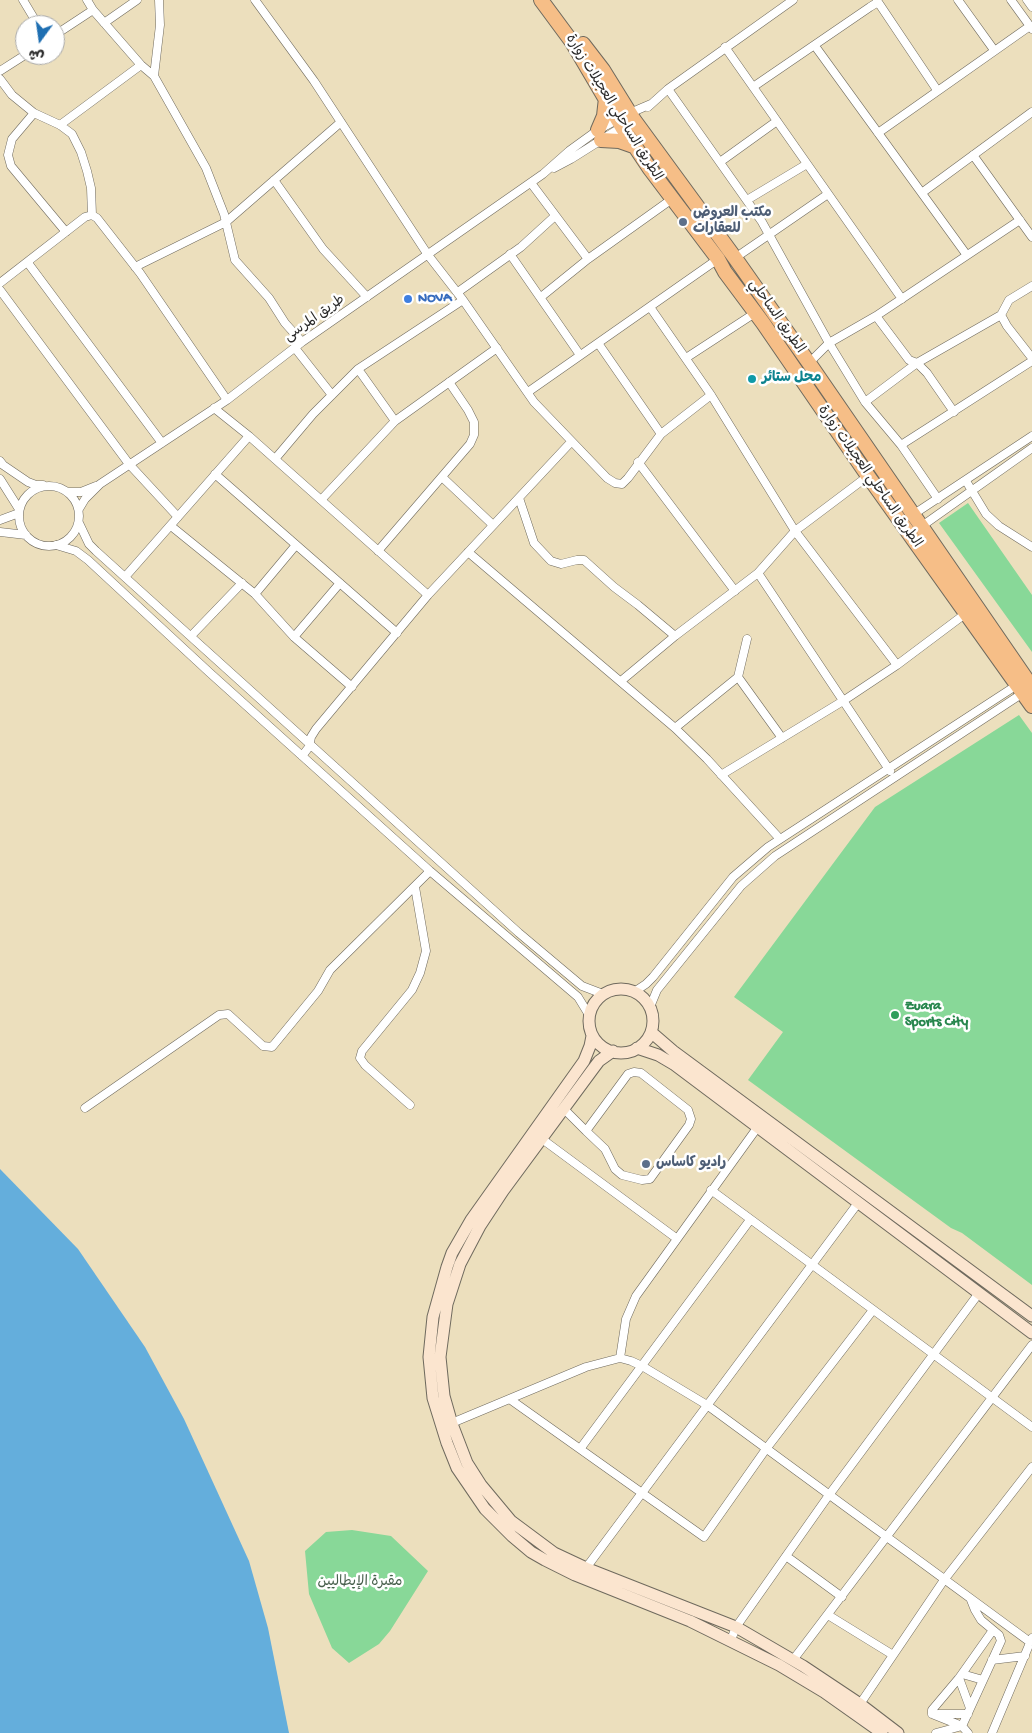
<!DOCTYPE html>
<html>
<head>
<meta charset="utf-8">
<style>
  body { margin:0 }
  #map { position:relative; width:1032px; height:1733px; overflow:hidden; background:#ecdfbd; font-family:"Gochi Hand","Playpen Sans Arabic",sans-serif }
  canvas { display:block }
  .north { position:absolute; left:15px; top:15px; width:50px; height:50px; box-sizing:border-box; background:#fff; border:1px solid #aaa; border-radius:50%; rotate:194deg; font-size:14px; font-weight:700; line-height:20px; text-align:center; color:#2b2b2b }
  .north::after { content:''; display:block; margin:auto; width:18px; height:22px; background:#1f6fb2; clip-path:polygon(50% 0,100% 100%,50% 72%,0 100%) }
</style>
</head>
<body>
<div id="map">
<canvas width="1032" height="1733"></canvas>
<div class="north">ش</div>
</div>
<script>
const c = document.querySelector('canvas').getContext('2d');
c.lineJoin = 'round';
function paint(path, color) {
  c.fillStyle = color;
  c.fill(path, 'evenodd');
}
function shape(rows) {
  const path = new Path2D();
  for (const r of rows) {
    if (r.length === 3) {
      path.moveTo(r[0] + r[2], r[1]);
      path.arc(r[0], r[1], r[2], 0, 2 * Math.PI);
      continue;
    }
    path.moveTo(r[0], r[1]);
    for (let i = 2; i < r.length; i += 2) path.lineTo(r[i], r[i + 1]);
  }
  return path;
}
function stroke(path, color, width, dash) {
  c.strokeStyle = color;
  c.lineWidth = width;
  c.lineCap = dash ? 'butt' : 'round';
  c.setLineDash(dash || []);
  c.stroke(path);
}
function drawText(font, color, halo, rows, align = 'center') {
  c.font = font + ' "Gochi Hand","Playpen Sans Arabic",sans-serif';
  c.lineWidth = 5;
  c.setLineDash([]);
  c.textBaseline = 'middle';
  c.strokeStyle = halo;
  c.fillStyle = color;
  for (const [text, x, y, turn = 0] of rows) {
    c.save();
    c.translate(x, y);
    c.rotate((+turn || 0) * Math.PI / 180);
    c.textAlign = isNaN(turn) ? turn : align;
    if (halo) c.strokeText(text, 0, 0);
    c.fillText(text, 0, 0);
    c.restore();
  }
}
paint(shape([
  [968,503,1032,595,1032,652,939,523],
  [1019,715,1032,733,1032,1285,962,1233,951,1228,748,1080,783,1032,734,997,875,807],
  [352,1530,391,1536,428,1571,390,1631,379,1644,349,1663,332,1648,309,1594,305,1551,326,1532]
]), '#88d898');
paint(shape([
  [0,1169,78,1249,145,1347,184,1419,249,1561,268,1628,289,1733,0,1733]
]), '#64aedc');
const street = shape([
  [23,0,38,25],
  [87,0,93,10,141,65,154,76,206,168,224,214,235,260,269,298,285,323,302,342],
  [255,0,314,81,428,255,463,300,534,402,607,478,615,483,622,484,628,478,661,434,711,395],
  [958,0,994,50],
  [1011,0,1032,29],
  [1027,0,1032,7],
  [878,2,937,90],
  [104,23,137,0],
  [55,35,93,10],
  [815,46,966,254],
  [725,47,902,299],
  [0,71,25,55],
  [154,76,160,25,159,0],
  [0,79,12,95,34,113,60,125,72,134,81,152,87,171,91,188,92,215],
  [753,87,870,7,878,2,877,0],
  [668,89,762,222,829,343,865,402,901,445,938,499],
  [648,107,668,89,793,0],
  [34,113,12,139,8,155,11,166,66,232],
  [60,125,141,65],
  [878,133,1030,26],
  [973,155,1032,237],
  [720,162,777,121],
  [554,168,571,159,625,125],
  [274,180,323,249,367,297],
  [531,183,588,259],
  [923,192,1032,112],
  [747,200,807,164],
  [510,254,580,355],
  [735,258,828,194],
  [28,263,162,443],
  [135,267,226,222,341,122],
  [0,283,85,217,92,215,97,218,140,273,227,400],
  [0,290,129,464,178,517],
  [458,292,521,247,555,216],
  [541,297,588,259,672,199],
  [650,307,711,395,795,531,897,665],
  [1001,315,1007,326,1032,358],
  [876,316,909,360,917,363,927,373,954,412],
  [598,343,661,434],
  [295,348,332,395],
  [686,358,755,313],
  [809,363,829,343,876,316,1020,220],
  [358,369,395,421],
  [528,392,718,259],
  [865,402,917,363,1001,315,1009,300,1032,286],
  [214,408,249,436,428,595],
  [901,445,1032,361],
  [275,459,313,414,358,369,463,300],
  [0,461,3,465,28,482,36,485,43,485],
  [638,462,735,591],
  [215,474,397,633],
  [442,477,493,525],
  [0,479,19,509],
  [966,481,986,514,999,526,1032,547],
  [49,516,30],
  [68,492,81,492,96,486],
  [519,498,534,543,551,561,561,564,577,560,584,560,614,587,638,605,675,636],
  [321,500,395,421,497,348],
  [79,509,85,499,100,484,227,400,302,342,543,174,569,151,598,130,630,113,651,104],
  [914,514,1032,436],
  [0,520,19,513],
  [79,523,89,544,96,551,519,933,582,986,603,994],
  [171,526,255,594,294,637,352,687],
  [922,526,1032,448],
  [0,532,26,535],
  [56,545,76,551,88,560,210,673,430,871,578,997,589,1015],
  [378,551,470,444,474,435,474,422,468,410,449,382],
  [468,552,675,728,707,759,780,839],
  [758,573,890,771],
  [125,577,249,436],
  [255,594,296,545],
  [191,636,242,583],
  [294,637,340,583],
  [747,639,738,677,782,738],
  [621,681,675,636,758,573,795,531,868,476],
  [675,728,738,677],
  [302,756,309,747,311,737,316,729,428,595,571,442],
  [721,775,843,701,897,665,965,614],
  [634,992,646,984,653,977,733,877,768,847,1017,685],
  [650,1007,657,990,741,886,775,856,1023,693],
  [410,1105,365,1065,360,1058,362,1051,412,990,420,973,426,951,415,887],
  [85,1108,219,1015,228,1014,263,1046,272,1047,318,991,330,970,430,871],
  [564,1109,586,1131,605,1149,615,1169,622,1175,642,1180,650,1179,689,1125,691,1119,688,1110,641,1073,634,1072,628,1074,586,1131],
  [542,1139,676,1238],
  [711,1190,1032,1427],
  [620,1358,626,1319,636,1296,757,1128],
  [511,1400,704,1537,766,1449,873,1310],
  [447,1425,586,1367,620,1358,631,1361,642,1366,707,1405,1030,1642],
  [580,1449,750,1220],
  [786,1556,842,1597],
  [586,1568,858,1203],
  [828,1615,893,1655],
  [731,1640,736,1627,829,1495,979,1293],
  [793,1660,1032,1345],
  [992,1660,1025,1656],
  [962,1674,983,1680],
  [959,1678,970,1708],
  [860,1704,944,1580,1032,1467],
  [932,1714,962,1726,1001,1641,999,1635,981,1620,975,1610,971,1600],
  [932,1714,932,1710,959,1678,993,1630],
  [938,1714,968,1714],
  [936,1733,962,1726,968,1733],
  [992,1733,1032,1638]
]);
const secondary = shape([
  [621,1021,32],
  [651,1032,673,1051,1032,1316],
  [592,1036,590,1046,584,1061,471,1220,452,1253,447,1267,433,1317,429,1357,433,1398,447,1443,457,1468,485,1509,512,1536,531,1552,545,1560,575,1575,690,1621,779,1665,824,1692,882,1733],
  [637,1048,658,1055,675,1065,1032,1333],
  [613,1051,599,1061,593,1069,503,1191,480,1226,460,1264,447,1304,440,1357,444,1396,452,1424,467,1463,481,1485,511,1521,554,1553,586,1568,736,1627,803,1666,860,1704,898,1733]
]);
const highway = shape([
  [541,0,572,42,622,127,650,169,718,259,725,272,763,323,868,476,1032,706],
  [583,44,603,70,634,120,735,258,809,363,1032,687],
  [598,130,604,116,606,98],
  [601,140,619,141,636,147]
]);
stroke(street, '#6f6a5e', 9);
stroke(secondary, '#6f6a5e', 13);
stroke(highway, '#6f6a5e', 16);
stroke(street, '#fff', 8);
stroke(secondary, '#fbe5cf', 11);
stroke(highway, '#f6be87', 14);
for (const [x, y, r, color] of [
  [683,222,5,"#5c6f8a"],
  [408,299,5,"#3f7fe0"],
  [752,379,5,"#0f9aa8"],
  [895,1015,5,"#2e9e5b"],
  [646,1164,5,"#5c6f8a"]
]) {
  const dot = new Path2D();
  dot.arc(x, y, r, 0, 2 * Math.PI);
  c.fillStyle = color;
  c.fill(dot);
  stroke(dot, '#fff', 2);
}
drawText('14px', '#2b2b2b', '#fff', [
  ["الطريق الساحلي العجيلات زوارة",613,108,58],
  ["الطريق الساحلي",776,317,55],
  ["طريق المرسى",315,319,-35],
  ["الطريق الساحلي العجيلات زوارة",869,477,55]
]);
drawText('bold 14px', '#4e5e75', '#fff', [
  ["مكتب العروض",693,214],
  ["للعقارات",693,230],
  ["راديو كاساس",656,1164]
], 'left');
drawText('bold 14px', '#366cbe', '#fff', [
  ["NOVA",418,299]
], 'left');
drawText('bold 14px', '#0d838f', '#fff', [
  ["محل ستائر",762,379]
], 'left');
drawText('bold 14px', '#27864d', '#fff', [
  ["Zuara",905,1007],
  ["Sports City",905,1023]
], 'left');
drawText('14px', '#475f4c', '#fff', [
  ["مقبرة الإيطاليين",360,1583]
]);
</script>
</body>
</html>
